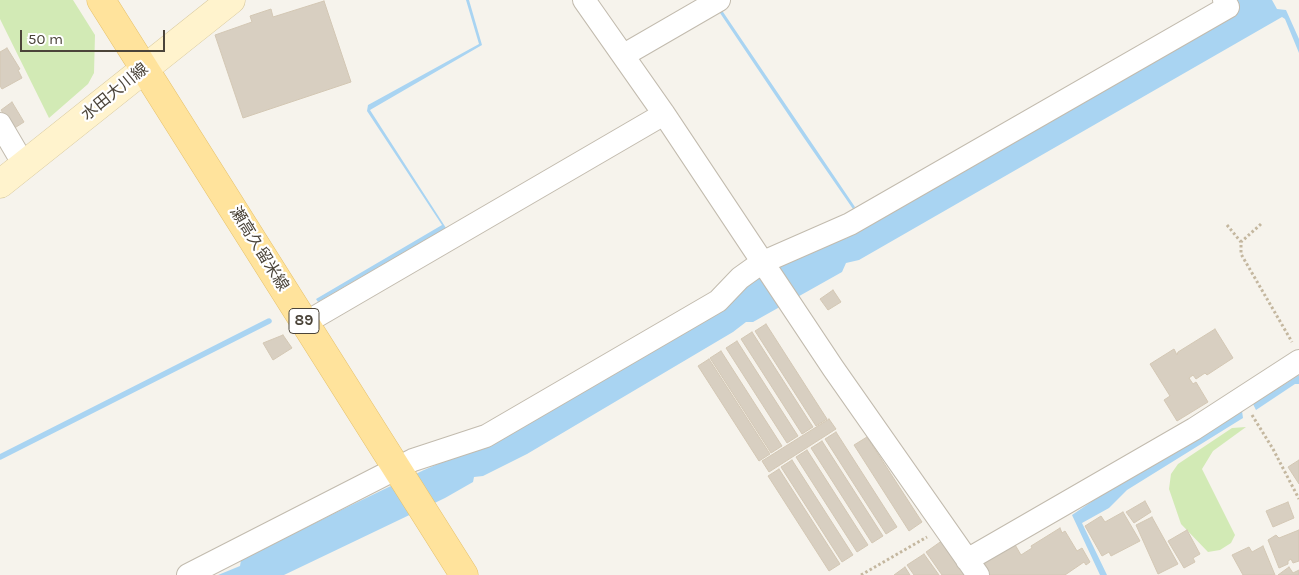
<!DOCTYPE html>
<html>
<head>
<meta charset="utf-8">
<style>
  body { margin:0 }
  #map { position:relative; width:1299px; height:575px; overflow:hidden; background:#f6f3ec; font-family:Karla,sans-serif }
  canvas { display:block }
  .scale { position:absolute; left:20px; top:30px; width:145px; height:22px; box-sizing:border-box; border:2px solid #4b4439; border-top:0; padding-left:6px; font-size:15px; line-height:18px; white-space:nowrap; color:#4b4439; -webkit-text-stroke:4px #fff; paint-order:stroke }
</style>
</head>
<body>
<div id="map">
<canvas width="1299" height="575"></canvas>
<div class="scale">50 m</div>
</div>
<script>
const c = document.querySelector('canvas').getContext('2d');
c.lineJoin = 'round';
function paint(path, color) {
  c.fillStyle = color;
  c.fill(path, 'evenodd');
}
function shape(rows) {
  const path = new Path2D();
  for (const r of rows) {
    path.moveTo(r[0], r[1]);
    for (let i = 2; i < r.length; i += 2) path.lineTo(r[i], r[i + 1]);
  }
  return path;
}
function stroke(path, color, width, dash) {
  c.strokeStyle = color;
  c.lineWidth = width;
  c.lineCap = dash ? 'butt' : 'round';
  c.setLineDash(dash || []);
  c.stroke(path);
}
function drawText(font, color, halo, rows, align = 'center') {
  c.font = font + ' Karla,"Noto Sans JP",sans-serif';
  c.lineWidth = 4.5;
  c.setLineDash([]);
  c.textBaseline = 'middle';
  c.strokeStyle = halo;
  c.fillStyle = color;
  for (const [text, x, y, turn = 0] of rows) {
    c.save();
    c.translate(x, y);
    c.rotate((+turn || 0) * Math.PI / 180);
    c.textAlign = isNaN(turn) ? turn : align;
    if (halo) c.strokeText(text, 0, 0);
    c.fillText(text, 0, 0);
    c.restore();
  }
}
paint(shape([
  [0,0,73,0,95,35,94,73,88,84,49,118,0,19],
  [1246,427,1213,451,1202,469,1235,535,1231,543,1220,550,1208,552,1181,524,1169,489,1171,474,1178,464,1232,428]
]), '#d2eab5');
paint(shape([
  [466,0,469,0,482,45,370,110,446,228,318,302,316,299,442,225,367,111,368,105,479,44],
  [1232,0,1272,0,1277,9,1286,10,1299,39,1299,53,1285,19,1282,17,859,260,846,263,842,272,753,322,746,322,733,332,527,454,483,476,474,477,473,482,445,498,284,575,218,575,240,566,241,560,337,512,424,470,454,457,775,264,847,238,1237,9],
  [721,9,855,207,853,209,804,138,718,10],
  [1299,375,1299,384,1295,384,1256,410,1253,404],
  [1242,411,1243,418,1127,490,1109,508,1082,523,1107,575,1100,575,1072,515,1094,500]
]), '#a9d4f2');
stroke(shape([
  [0,457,269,321]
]), '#a9d4f2', 5.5);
const building = shape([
  [324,1,351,82,243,118,215,35,252,22,250,16,271,9,273,17,324,1],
  [7,48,20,69,18,70,22,78,2,89,0,86,0,52,7,48],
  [12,102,24,122,13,129,1,110,12,102],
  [833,290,841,302,828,310,820,299,833,290],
  [766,324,827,419,816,426,755,331,766,324],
  [1215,329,1233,358,1207,375,1205,373,1196,379,1193,375,1189,378,1193,384,1196,382,1208,402,1177,421,1164,400,1170,396,1150,364,1174,349,1177,355,1178,352,1215,329],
  [752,332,813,427,802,434,741,339,752,332],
  [283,335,292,348,273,360,263,343,283,335],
  [737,341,798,436,787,443,726,348,737,341],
  [721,351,782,446,771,453,710,358,721,351],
  [709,359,770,454,759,461,698,366,709,359],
  [829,419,836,429,769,472,762,461,829,419],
  [836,432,897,527,886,534,825,439,836,432],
  [867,437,922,522,909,531,854,445,867,437],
  [822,441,883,536,872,543,811,448,822,441],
  [807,450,868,545,857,552,796,457,807,450],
  [792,460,853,555,842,562,781,467,792,460],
  [1299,460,1299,484,1288,467,1299,460],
  [779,469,840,564,829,571,768,476,779,469],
  [1145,501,1151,512,1134,523,1126,512,1145,501],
  [1288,502,1294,518,1273,527,1266,511,1288,502],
  [1123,512,1140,541,1111,556,1109,552,1102,556,1085,526,1101,516,1105,522,1123,512],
  [1152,517,1178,564,1158,574,1136,525,1152,517],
  [1060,528,1062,533,1065,531,1077,551,1082,548,1090,562,1086,565,1084,562,1065,575,987,575,982,565,1014,543,1021,555,1032,548,1031,546,1060,528],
  [1187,530,1200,554,1193,558,1195,562,1184,568,1168,541,1187,530],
  [1299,530,1299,561,1293,563,1291,559,1288,561,1288,564,1279,568,1268,540,1276,535,1279,538,1299,530],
  [943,540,967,575,942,575,926,552,943,540],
  [1263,546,1275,575,1243,575,1232,555,1249,547,1252,552,1263,546],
  [924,554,939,575,914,575,907,565,924,554],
  [905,567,910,575,894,575,905,567],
  [1289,567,1293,573,1299,570,1299,575,1278,575,1289,567]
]);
paint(building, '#d8cfc1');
stroke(building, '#d3c7b4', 1);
const minor = shape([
  [584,0,664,114,833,368,978,575],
  [624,55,719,0],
  [0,124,24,165],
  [305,323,664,114],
  [967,560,1194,429,1299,361],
  [188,575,413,460,486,436,718,301,740,278,761,263,850,224,1228,7,1224,0]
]);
const secondary = shape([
  [0,184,231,0]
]);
const primary = shape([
  [101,0,464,575]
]);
stroke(minor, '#c2bbae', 24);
stroke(secondary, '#d6c79b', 29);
stroke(primary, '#e6c16a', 29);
stroke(shape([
  [1261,224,1241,242,1241,254,1292,342],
  [1227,225,1241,242],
  [1252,415,1273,449,1299,499],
  [861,575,927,537]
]), '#c4b79f', 3, [2.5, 2.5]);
stroke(minor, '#fff', 22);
stroke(secondary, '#fff3cd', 28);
stroke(primary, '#ffe39c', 28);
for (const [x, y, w] of [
  [304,321,30]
]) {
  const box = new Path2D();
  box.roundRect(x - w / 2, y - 12.5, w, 25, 4);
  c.fillStyle = '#fff';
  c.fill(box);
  stroke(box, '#4b4439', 1);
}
drawText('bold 15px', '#4b4439', null, [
  ["89",304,321]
]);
drawText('16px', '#4b4439', '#fff', [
  ["水田大川線",115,92,-39],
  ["瀬高久留米線",259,249,58]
]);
</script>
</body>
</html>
